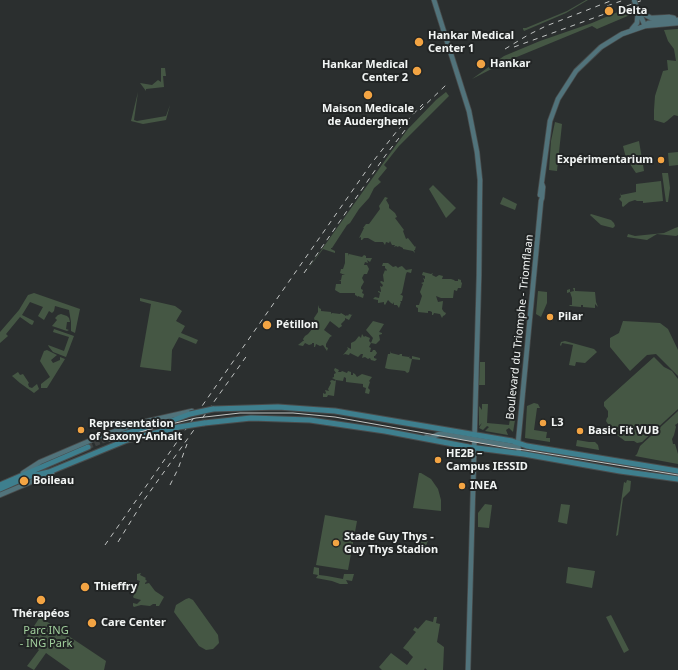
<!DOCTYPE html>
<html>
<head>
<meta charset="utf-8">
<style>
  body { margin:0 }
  canvas { display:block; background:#2b2f2f }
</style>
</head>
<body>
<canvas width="678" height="670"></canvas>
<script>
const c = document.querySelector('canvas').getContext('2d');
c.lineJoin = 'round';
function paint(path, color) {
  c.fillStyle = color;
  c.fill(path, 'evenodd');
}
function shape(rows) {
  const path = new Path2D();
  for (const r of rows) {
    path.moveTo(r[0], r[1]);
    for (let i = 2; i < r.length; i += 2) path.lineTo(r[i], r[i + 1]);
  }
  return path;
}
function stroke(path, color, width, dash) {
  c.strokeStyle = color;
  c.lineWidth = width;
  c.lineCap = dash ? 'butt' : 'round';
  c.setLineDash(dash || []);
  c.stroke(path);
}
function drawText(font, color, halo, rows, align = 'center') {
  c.font = font + ' "Noto Sans",sans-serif';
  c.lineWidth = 4;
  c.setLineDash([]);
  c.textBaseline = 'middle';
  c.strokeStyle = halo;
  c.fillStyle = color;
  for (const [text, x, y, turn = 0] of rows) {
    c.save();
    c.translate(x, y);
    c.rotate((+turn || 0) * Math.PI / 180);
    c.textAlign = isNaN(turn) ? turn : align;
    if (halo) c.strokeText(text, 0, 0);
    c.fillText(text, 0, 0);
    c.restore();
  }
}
paint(shape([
  [586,0,588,0,566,13,524,31,523,29,523,28,526,28,567,11],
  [627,8,630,15,597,29,592,26,507,61,472,79,504,56,540,41,592,23],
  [678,29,678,116,674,115,667,121,664,123,654,120,654,110,655,96,663,71,668,70,667,60,676,61,674,49,668,41,664,30],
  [161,68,165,68,166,76,163,76,164,87,146,89,146,91,140,83,152,85,158,80,161,82],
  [138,92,134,120,137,121,166,116,170,105,166,120,143,124,131,121],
  [446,92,449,96,399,146,384,165,387,168,378,179,381,182,374,188,369,198,359,209,350,223,347,225,332,248,331,248,331,249,335,251,335,253,323,249,305,273,396,145,408,129,436,100],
  [555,122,562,124,557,171,549,170,551,141],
  [639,141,644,171,636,173,626,158,623,146],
  [678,152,678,165,669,166,668,153],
  [662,173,668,173,670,188,668,202,666,202],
  [661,181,663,201,643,203,643,201,637,201,635,200,629,202,623,207,622,206,622,202,619,199,621,197,620,193,621,195,636,192,636,184],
  [433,185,456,208,446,218,429,189],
  [385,197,388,198,386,200,389,205,389,208,395,213,397,217,395,218,404,230,403,231,406,239,408,238,415,247,416,246,415,250,414,250,415,253,413,251,403,249,403,248,399,246,398,247,396,246,394,247,395,245,392,245,390,241,389,243,386,242,385,245,383,242,375,242,368,238,364,238,362,240,361,240,361,237,359,238,364,228,363,228,366,224,369,224,380,209,379,206],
  [503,197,517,204,515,210,500,204],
  [591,214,611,220,614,223,615,226,613,228,601,225,590,215],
  [678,227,678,235,676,236,657,234,647,240,627,237,628,234,635,236,664,233,675,228],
  [345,253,348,253,349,256,349,254,362,257,364,255,366,256,366,258,372,258,370,262,367,260,368,263,365,262,364,265,367,265,369,269,367,274,364,274,362,278,364,282,361,287,361,289,363,290,362,293,364,294,363,298,358,296,357,297,357,296,355,295,355,293,340,293,335,290,336,284,341,284,341,281,339,280,341,280,342,275,345,275,340,273,341,269,343,269,345,263],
  [383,263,388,263,393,267,396,266,398,268,399,267,402,266,406,270,412,269,411,273,407,272,406,274,402,293,401,294,400,294,403,296,402,301,400,301,401,302,399,308,397,305,394,305,394,302,393,304,391,303,388,300,385,305,384,304,384,302,378,303,378,300,373,299,375,297,379,298,380,293,378,292,378,291,381,292,381,291,380,286,382,287,383,285,380,282,381,281,384,282,383,275,385,270,386,271,387,270,385,268,385,266,382,266],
  [423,272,431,274,433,273,432,275,436,277,439,275,443,276,442,279,451,279,454,280,455,281,458,281,458,279,461,280,461,282,462,283,461,288,458,288,457,291,454,290,453,298,441,298,436,296,438,302,443,301,442,309,444,312,446,313,445,315,443,316,442,318,440,314,434,313,433,315,432,315,432,312,430,311,428,311,428,313,418,312,418,308,416,307,416,305,419,305,422,296,420,292,423,284,421,283,424,282,424,280,423,278,425,279,425,276,422,275],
  [573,288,575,288,575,291,595,292,596,302,598,307,595,304,595,308,583,307,583,305,581,305,581,307,570,306,569,305,572,305,572,298,570,292,567,293,567,290,570,289,570,292,574,291],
  [538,291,547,292,547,303,541,317,536,314],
  [34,293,80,309,75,333,71,331,71,322,69,310,55,306,54,311,52,313,49,311,44,320,38,316,43,307,30,302,22,315,34,321,33,324,32,325,30,324,20,317,6,334,8,336,0,343,0,332,19,310,28,295],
  [140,298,175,306,182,311,176,321,185,326,181,333,198,340,196,344,179,337,172,350,171,371,140,367,151,304,140,301],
  [318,305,319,308,321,309,321,311,331,312,331,314,332,313,340,314,341,313,346,316,347,315,348,316,349,314,352,315,353,313,349,320,345,318,345,320,341,324,342,326,339,328,330,321,324,330,332,336,330,337,326,344,326,347,328,348,327,351,323,345,320,346,316,344,315,347,314,347,314,343,312,343,312,344,309,345,305,343,303,346,298,345,303,341,304,341,303,339,305,336,308,334,313,328,315,321,314,318,318,312],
  [61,314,67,316,69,318,70,322,67,322,66,329,69,330,67,331,52,326,57,320,55,318,58,315],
  [373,321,384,324,379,332,382,333,382,334,379,335,380,340,376,344,371,343,373,338,366,330],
  [623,321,660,323,668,329,678,350,678,376,656,354,647,355,630,371,610,347,610,338,619,333],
  [54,329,74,336,66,357,53,352,49,347,48,345,64,351,69,337,53,332],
  [362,334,364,337,365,336,370,338,369,341,371,343,369,347,371,348,370,352,372,352,373,350,375,350,377,353,375,356,374,356,374,358,377,359,375,361,371,360,370,358,368,359,365,357,362,358,363,354,361,354,358,357,350,353,349,355,345,354,343,355,348,349,347,347,351,349,351,343,355,341,359,336,361,338],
  [565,341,594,349,597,352,585,363,576,362,575,366,569,365,573,345,562,343,561,346,560,345,561,342],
  [47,350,57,355,51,360,53,363,60,360,60,357,65,359,47,388,41,388,41,384,50,377,40,361,44,351],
  [391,351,391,353,399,355,400,354,402,354,402,356,409,357,410,356,409,358,412,359,412,356,420,358,420,360,412,359,409,372,407,373,405,371,388,369,385,368,388,354,390,354],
  [654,357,664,367,672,371,678,379,678,409,642,442,637,443,634,441,625,441,609,429,610,427,606,421,607,418,608,417,608,411,604,406,604,402],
  [480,362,485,362,485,385,479,385],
  [335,368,339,370,338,372,341,372,342,371,347,373,348,371,351,372,351,375,353,375,353,373,355,374,357,377,362,374,372,377,369,381,370,382,368,388,370,390,369,394,365,393,366,388,363,387,363,384,346,382,346,378,344,377,343,381,336,380,334,396,328,395,327,397,323,397,323,393,325,394,326,393,325,390,329,391,328,389,331,383,330,381,332,380,335,381,336,380,332,378,334,377,334,374,336,373,334,370],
  [18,372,20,375,23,374,29,383,28,384,29,387,32,388,37,384,39,389,34,393,20,383,12,376],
  [534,403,538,404,540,408,537,408,534,430,547,432,546,438,550,438,550,442,525,438,527,406],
  [482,404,488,404,487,423,509,425,510,419,515,420,513,432,509,428,506,430,508,435,485,431,489,427,487,426,483,430,479,428,482,423,479,426,479,406,482,410],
  [678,411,678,423,675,425,676,427,674,435,672,439,673,444,675,444,678,454,678,464,635,456,637,454,640,446],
  [577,440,589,442,595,442,598,445,599,450,576,446],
  [419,473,421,473,431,479,438,489,441,500,441,511,413,508],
  [627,480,631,481,630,491,623,498,618,535,616,536,624,482,626,483],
  [485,504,492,505,489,528,478,527,478,513],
  [561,504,570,505,567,524,558,522],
  [325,515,357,521,348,570,316,565],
  [423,534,426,535,428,541,423,552,419,548,417,543,420,536],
  [314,567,319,568,319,575,327,576,343,579,344,574,354,574,352,581,346,580,348,584,340,584,332,581,316,578,318,575,313,574],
  [568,567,595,571,592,588,566,583],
  [141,573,140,575,146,578,145,579,147,581,145,583,145,584,149,583,155,591,164,597,159,606,156,606,156,604,153,604,150,606,141,605,134,607,133,606,133,603,137,604,141,600,134,598,133,597,140,581,137,580,137,574],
  [189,598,193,600,218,635,219,643,213,649,206,650,199,646,174,612,176,605,186,599],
  [611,615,629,650,624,653,606,617],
  [40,617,106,661,104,670,70,670,46,653,34,670,27,666,39,650,25,640],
  [434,617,437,617,436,623,440,624,437,642,444,647,443,670,427,670,425,668,424,670,382,670,379,667,391,653,407,665,413,657,409,653,409,652,403,648,416,632,413,630,415,627,418,629,426,620,433,622]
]), '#455744');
stroke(shape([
  [88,447,109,438]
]), '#3f4343', 5, [5, 2.5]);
const secondary = shape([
  [434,0,469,111,477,152,480,180,479,276,468,670],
  [638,11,651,18,669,17,674,18],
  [639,12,645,26],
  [645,26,678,23],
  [632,29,637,23,638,11],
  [540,195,550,121,558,99,576,71,601,47,622,34,645,26,648,23,678,20],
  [426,437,431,438,439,434,445,434,513,446,516,446,518,443],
  [519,453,518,443,519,433,541,201,542,198,543,187,542,184],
  [23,473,40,462,101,436,139,423,192,411],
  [0,495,52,473]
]);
const primary = shape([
  [213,409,278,407,335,411,512,441,527,446,678,471],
  [204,423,251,418,310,420,385,431,469,447,524,454,620,471,678,479],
  [109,438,171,421,190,414],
  [0,485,88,447],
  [0,489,27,477,49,472,127,440,179,427]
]);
stroke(secondary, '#494c4c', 6);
stroke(primary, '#494c4c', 7);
stroke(secondary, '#51737b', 4.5);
stroke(primary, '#3e7f8e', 5);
stroke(shape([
  [110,441,147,430,196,418,240,413,293,413,335,417,508,448,525,450,678,475]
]), '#c1c4c3', 1);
stroke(shape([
  [607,6,624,0],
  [514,47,643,0],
  [505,49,528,35,546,26,613,0],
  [420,110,446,85],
  [304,273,385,156,409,125],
  [170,485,178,469,187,444],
  [118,542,144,500,248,354],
  [105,545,371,164,397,131,423,104]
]), '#c1c4c3', 1, [5, 5]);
const secondaryBridge = shape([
  [634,0,638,11]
]);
const primaryBridge = shape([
  [190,414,213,409],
  [179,427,204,423]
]);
stroke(secondaryBridge, '#494c4c', 6, []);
stroke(primaryBridge, '#494c4c', 7, []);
stroke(secondaryBridge, '#51737b', 4.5);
stroke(primaryBridge, '#3e7f8e', 5);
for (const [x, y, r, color] of [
  [609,11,5,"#f3a443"],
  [419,42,5,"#f3a443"],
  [481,64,5,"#f3a443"],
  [417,71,5,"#f3a443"],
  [368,95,5,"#f3a443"],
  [661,160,4,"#f3a443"],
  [550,317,4,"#f3a443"],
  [267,325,5,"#f3a443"],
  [543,423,4,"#f3a443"],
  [81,430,4,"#f3a443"],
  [580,431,4,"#f3a443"],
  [438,460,4,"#f3a443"],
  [24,481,5,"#f3a443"],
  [462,486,4,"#f3a443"],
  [336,543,4,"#f3a443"],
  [85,587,5,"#f3a443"],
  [41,600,5,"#f3a443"],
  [92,623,5,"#f3a443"]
]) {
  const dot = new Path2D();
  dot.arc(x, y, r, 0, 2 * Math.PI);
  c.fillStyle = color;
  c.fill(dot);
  stroke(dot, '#222525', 1.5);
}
drawText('bold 11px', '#f2f5f4', '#222525', [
  ["Delta",618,11],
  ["Hankar Medical",428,36],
  ["Center 1",428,49],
  ["Hankar",490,64],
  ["Hankar Medical",408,65,"right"],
  ["Center 2",408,78,"right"],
  ["Maison Medicale",368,109,"center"],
  ["de Auderghem",368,122,"center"],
  ["Expérimentarium",653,160,"right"],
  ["Pilar",558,317],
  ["Pétillon",276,325],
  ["L3",551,423],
  ["Representation",89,424],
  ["of Saxony-Anhalt",89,437],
  ["Basic Fit VUB",588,431],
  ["HE2B –",446,454],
  ["Campus IESSID",446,467],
  ["Boileau",33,481],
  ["INEA",470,486],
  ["Stade Guy Thys -",344,537],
  ["Guy Thys Stadion",344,550],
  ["Thieffry",94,587],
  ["Thérapéos",41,614,"center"],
  ["Care Center",101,623]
], 'left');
drawText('11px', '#f2f5f4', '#222525', [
  ["Boulevard du Triomphe - Triomflaan",520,327,-84]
]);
drawText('11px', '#a1cf9d', '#222525', [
  ["Parc ING",46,631],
  ["- ING Park",46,644]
]);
</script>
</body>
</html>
